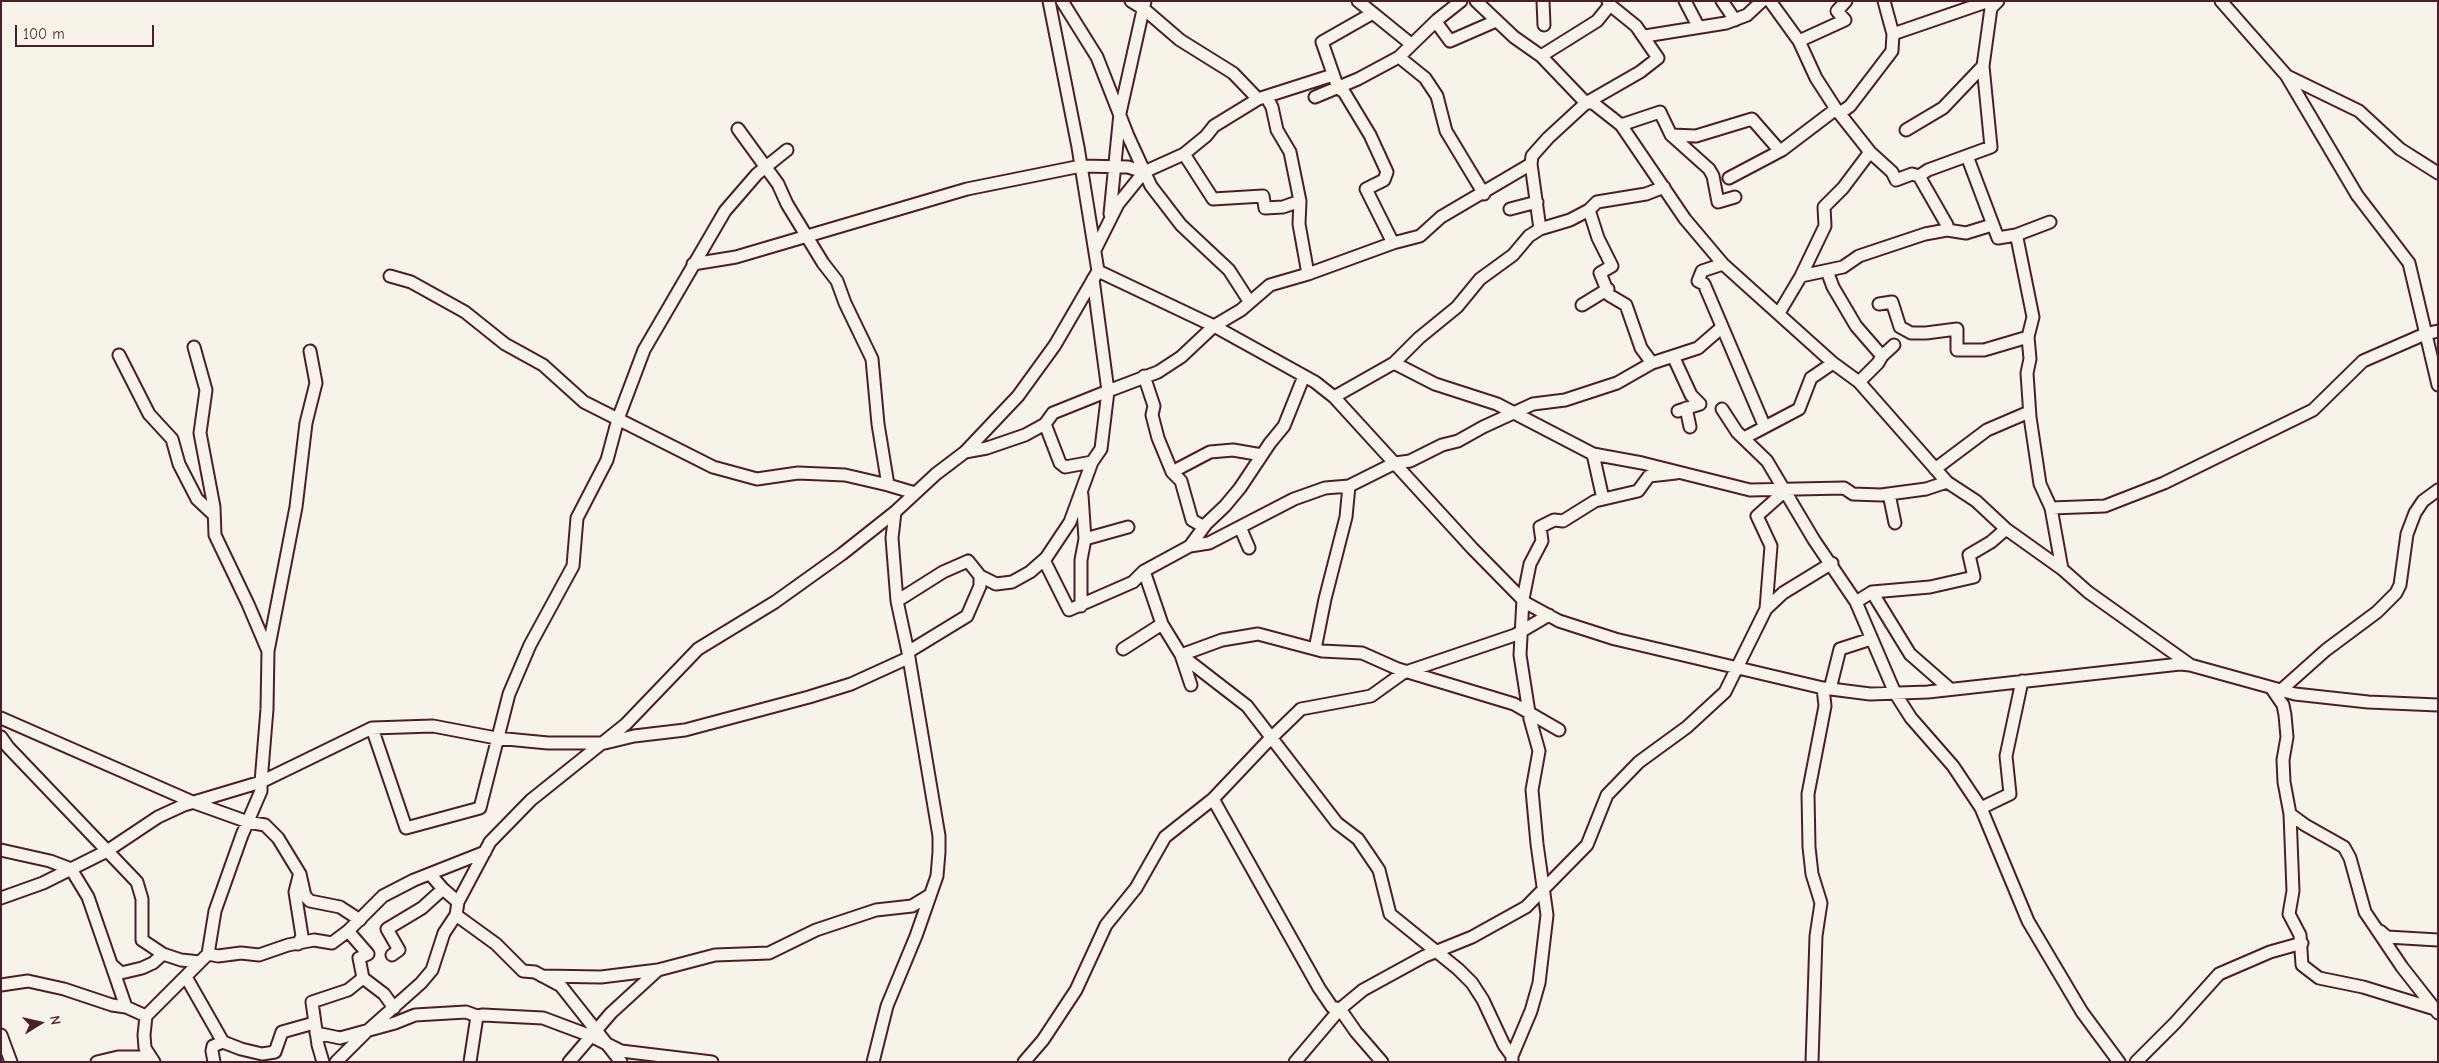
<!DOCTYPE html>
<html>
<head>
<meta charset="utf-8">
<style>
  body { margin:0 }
  #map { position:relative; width:2439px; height:1063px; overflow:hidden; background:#f7f3e8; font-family:"Comic Neue",sans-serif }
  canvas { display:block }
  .frame { position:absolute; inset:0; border:2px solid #4a1f2b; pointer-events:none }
  .north { position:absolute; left:15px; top:998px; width:50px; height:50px; -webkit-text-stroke:4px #f7f3e8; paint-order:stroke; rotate:80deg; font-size:14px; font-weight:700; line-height:20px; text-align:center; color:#4a1f2b }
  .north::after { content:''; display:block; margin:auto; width:18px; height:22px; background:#4a1f2b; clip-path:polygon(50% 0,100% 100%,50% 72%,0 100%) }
  .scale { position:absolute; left:15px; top:25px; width:139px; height:22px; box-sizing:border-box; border:2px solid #4a1f2b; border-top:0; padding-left:6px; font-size:15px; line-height:18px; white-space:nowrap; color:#4a1f2b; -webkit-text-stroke:4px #f7f3e8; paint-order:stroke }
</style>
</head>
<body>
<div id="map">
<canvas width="2439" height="1063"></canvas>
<div class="frame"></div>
<div class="north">N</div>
<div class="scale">100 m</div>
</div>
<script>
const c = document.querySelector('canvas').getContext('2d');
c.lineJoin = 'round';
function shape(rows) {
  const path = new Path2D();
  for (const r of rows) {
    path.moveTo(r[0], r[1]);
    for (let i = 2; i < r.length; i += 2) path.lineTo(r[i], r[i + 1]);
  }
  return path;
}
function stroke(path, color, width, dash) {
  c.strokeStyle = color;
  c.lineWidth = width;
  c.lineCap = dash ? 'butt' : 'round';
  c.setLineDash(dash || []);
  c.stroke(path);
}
const minor = shape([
  [1062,1,1097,57,1128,136,1151,186,1181,225,1229,270,1249,301],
  [1131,1,1144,9,1180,40,1233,73,1258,99],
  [1358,1,1411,44],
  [1476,1,1514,37,1541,56,1586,103,1593,103,1621,125,1685,219,1723,264,1833,363,1859,382,1947,482,1976,501,2006,529,2062,569,2088,592,2189,664],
  [1543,1,1544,25],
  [1685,1,1698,26],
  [1722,1,1735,20],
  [1770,1,1799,41,1816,78,1836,109,1870,152,1892,172,1896,180,1912,174,1919,176,1928,170,1991,147,1983,66,1991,8,1998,1],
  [2221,1,2286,75,2357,195,2409,263,2438,385],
  [1373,13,1322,42,1338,88,1344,92,1370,135,1387,172,1384,180,1366,189,1393,243],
  [1436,22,1450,41,1496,21],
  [1893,34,1989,1],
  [1645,36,1726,23,1747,15,1762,1],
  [1799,41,1845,20,1837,11,1846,1],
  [1541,56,1597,21,1610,5],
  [1399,57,1425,78,1437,96,1446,131,1484,194],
  [2287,76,2359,111,2400,149,2438,173],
  [1315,97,1358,79,1399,57,1437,20,1461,1],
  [1267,98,1272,107,1277,130,1290,152,1300,201,1299,224,1308,274],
  [1840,113,1850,106,1892,51,1893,34,1884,1],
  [1621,125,1660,112,1671,135,1709,169,1713,176,1718,202,1735,197],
  [738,129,778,184,787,204,823,263,837,281,845,303,872,359,878,424,888,485],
  [1906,130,1943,108,1983,66],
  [1671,135,1696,136,1752,119,1780,151],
  [1184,154,1213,199,1263,196,1265,208,1283,207,1300,201],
  [1967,156,1998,238,2016,235,2017,238,2033,317,2028,337,2030,359,2027,373,2030,417,2040,484,2051,508,2062,569],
  [1919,176,1947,225,1947,230],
  [1729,178,1782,150,1836,109],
  [1510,209,1537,202],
  [1589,210,1598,238,1612,266,1600,273,1609,295,1626,305,1641,348,1652,363],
  [1110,214,1120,113,1145,1],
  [1540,229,1570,220,1589,210,1597,202,1646,194,1664,187],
  [2016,235,2050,222],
  [1095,250,1118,204,1144,172,1184,154,1206,136,1214,126,1258,99,1333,75],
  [693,264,736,257,967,189,1081,166,1128,167,1144,172],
  [1723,264,1702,271,1698,281,1704,284,1764,425],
  [1098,271,1214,326,1315,382,1334,397,1472,548,1526,603,1559,621,1615,639,1823,688,1870,694,1928,692,2180,664,2190,665,2295,694,2368,702,2438,705],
  [1827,271,1833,287,1856,326,1882,356,1878,363,1859,382],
  [390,276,411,282,465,312,505,344,543,365,584,402,713,467,757,479,798,473,845,475,888,485,915,493],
  [1801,276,1843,267,1859,256,1925,234,1947,230,1966,233,1992,225],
  [1879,304,1892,302,1900,327,1911,333,1926,333,1957,329,1957,350,1984,350,2028,337],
  [1582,305,1608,289],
  [1779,313,1801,276,1825,226,1824,207,1843,188,1870,152],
  [194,347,206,390,200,433,214,507,215,535,248,604,268,651,267,709,261,782,372,728,433,726,496,738,548,743,605,743,634,736,685,730,809,697,851,684,908,658],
  [119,355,149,414,172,439,179,464,197,499,214,515],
  [1673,356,1691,395,1700,404,1678,411],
  [1882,356,1894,345],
  [1394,363,1435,384,1497,404,1593,454,1642,463,1750,490,1844,488,1853,494,1881,495,1926,489,1947,482],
  [1144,376,1154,406,1152,415,1158,438,1172,472,1210,452,1233,450,1262,455],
  [1334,397,1394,363,1419,338,1457,307,1480,279,1513,255,1529,236,1540,229,1531,164],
  [1686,408,1690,427],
  [1722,409,1737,432,1767,461,1814,540,1856,602,1895,693,1911,718,1953,766,1981,808,2028,921,2082,1012,2119,1062],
  [1045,424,1060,463,1065,467,1092,462],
  [1744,438,1799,409,1811,378,1833,363],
  [965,452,987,448,1025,435,1045,424,1053,413,1108,391,1093,279],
  [1593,454,1603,499],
  [1935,469,1987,430,2029,412],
  [1172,472,1181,481,1192,520,1204,527],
  [1889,494,1895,523],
  [2051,508,2105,506,2164,483,2313,410,2363,361,2425,334,2438,331],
  [1240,527,1249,548],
  [1085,539,1128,527],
  [1190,546,1209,543,1294,499,1325,488,1349,486,1395,463,1410,461,1442,445,1458,441,1483,427,1533,404,1565,400,1617,383,1652,363,1698,348,1721,328],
  [1044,560,1069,610,1133,582,1144,571,1190,546,1206,524,1225,506,1240,488,1270,443,1284,426,1304,376],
  [1144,571,1162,624,1181,655,1191,685],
  [1872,592,1910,654,1950,689],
  [897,601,943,572,968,561,980,576,996,584,1012,582,1030,572,1046,558,1070,522,1092,462,1101,449,1108,391,1158,372,1181,357,1214,326,1241,310,1270,285,1308,274,1393,243,1420,236,1441,217,1531,164,1532,156,1548,138,1586,103,1640,72,1658,58,1636,26,1610,5,1608,1],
  [1856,602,1872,592,1930,587,1974,577,1969,555,1991,542,2006,529],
  [1081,606,1081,560,1085,539,1082,495],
  [1766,609,1771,546,1757,516,1785,491],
  [1123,649,1162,624],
  [1315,649,1325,599,1346,517,1349,486],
  [268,651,296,507,306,423,316,383,310,351],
  [908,652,967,616,980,586,980,576],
  [1181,655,1247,706,1337,823,1358,839,1379,870,1390,914,1458,969,1472,983,1483,1000,1504,1045,1512,1056],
  [1181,655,1222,640,1258,634,1322,651,1362,653,1398,669,1514,704,1559,730],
  [1830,689,1840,649,1871,639],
  [2272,689,2283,705,2285,715,2287,737,2283,760,2284,782,2290,814,2305,825,2344,847,2350,858,2365,912,2402,967,2438,1013],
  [2280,691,2326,650,2377,612,2396,593,2400,585,2407,534,2415,513,2423,501,2438,490],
  [1,718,195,803,248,822,265,825,278,838,300,874,305,896,310,901,340,907,360,920],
  [372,728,406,828,480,808,509,694,530,645,573,566,577,518,607,460,618,419,644,350,725,211,757,174,787,150],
  [1,737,8,747,137,882,142,899,142,940,163,954,181,960,200,962],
  [1213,799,1319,988,1332,1007,1340,1009,1356,1032,1382,1062],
  [1981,808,2010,794,2006,756,2022,681],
  [2290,814,2293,891,2289,914,2300,935,2302,965,2319,978,2363,987,2435,1009],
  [1,850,50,861,71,869,88,897,126,1007],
  [430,874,443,889,458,902],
  [1,898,43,883,107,851,158,817,184,805,261,782,261,791,242,835,215,911,208,954,146,1016,144,1035,145,1048,154,1062],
  [456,915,496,944,523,971,535,972,561,986,621,1062],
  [2380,931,2387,937,2438,940],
  [298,944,302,936,295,892,299,876],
  [208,954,218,956,241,953,259,955,288,945,314,940,332,943,348,931,383,896,414,880,485,852],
  [392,955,399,950,387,929,422,908,443,889],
  [111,964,121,973,142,968,153,963,163,954],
  [542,976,601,977,658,970,715,955,769,953,816,930,876,910,912,906,930,895],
  [186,977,223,1042,241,1049,262,1054,275,1052,282,1032,314,1023],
  [363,978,384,994,394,1008],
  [1,985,28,981,64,989,112,1005,126,1007,146,1016],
  [316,1033,340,1038,395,1023,415,1015,466,1012,477,1016],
  [1,1035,11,1062],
  [97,1062,118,1057,150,1057],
  [214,1062,212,1051,213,1046,223,1042],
  [323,1062,318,1045,312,1002,348,990,363,978,359,958,368,954,348,931],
  [336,1062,366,1032,421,983,432,970,444,933,456,915,458,902,490,842,531,800,626,724,698,649,775,602,842,554,895,512],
  [470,1062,477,1016,483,1015,543,1018,591,1036,621,1051,712,1062],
  [569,1062,611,1013,658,970],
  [873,1062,887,1006,916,936,937,876,939,852,939,836,908,652,897,601,892,538,895,512,936,474,965,452,1018,396,1055,345,1098,271,1078,147,1049,1],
  [1024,1062,1043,1040,1076,990,1106,925,1136,888,1165,837,1213,799,1266,743,1301,709,1371,696,1403,673,1515,635,1549,615],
  [1295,1062,1340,1009,1363,990,1425,956,1472,937,1526,907,1587,845,1607,795,1639,762,1687,727,1725,692,1766,609,1783,593,1832,563],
  [1512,1062,1512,1056,1531,1011,1539,983,1547,915,1537,844,1532,790,1539,751,1530,719,1520,655,1523,599,1530,564,1542,541,1540,527,1554,520,1563,521,1595,501,1638,491,1649,476,1676,473],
  [1812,1062,1816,936,1821,903,1812,874,1809,847,1808,794,1825,706,1823,688],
  [2136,1062,2175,1023,2219,974,2270,952,2302,943]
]);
stroke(minor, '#4a1f2b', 15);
stroke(minor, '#f7f3e8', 11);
</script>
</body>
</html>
